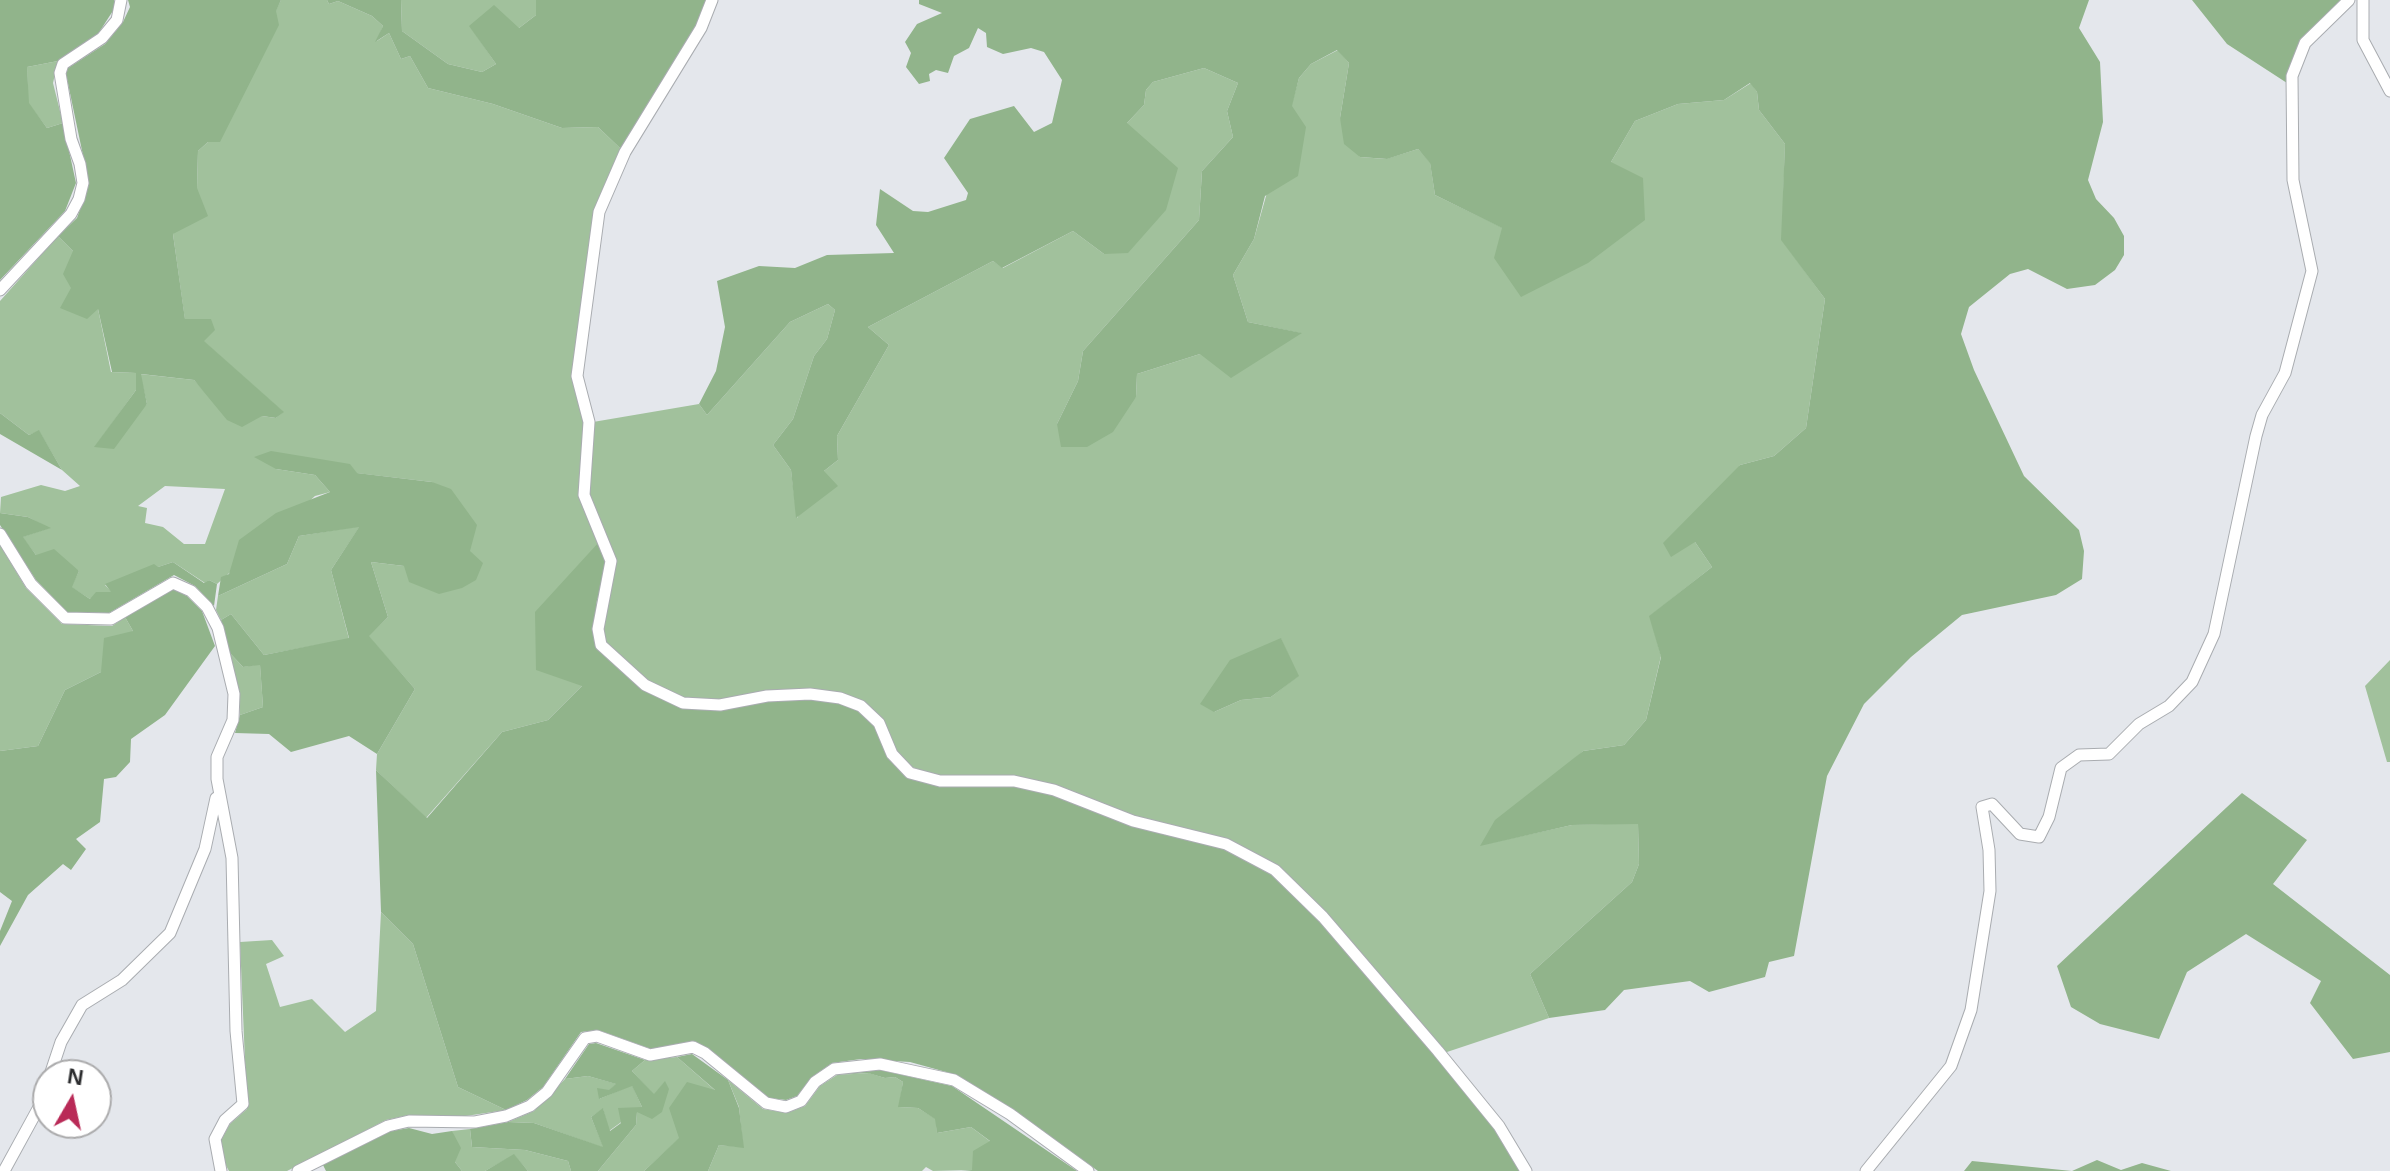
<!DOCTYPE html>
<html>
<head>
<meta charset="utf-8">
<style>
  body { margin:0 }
  #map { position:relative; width:2390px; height:1171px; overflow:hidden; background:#e4e7ec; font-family:Helvetica,sans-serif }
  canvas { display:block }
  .north { position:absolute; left:32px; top:1059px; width:80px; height:80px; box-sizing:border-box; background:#fff; border:2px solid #ababac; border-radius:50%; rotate:9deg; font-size:22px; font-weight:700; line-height:32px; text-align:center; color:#2c2d2f }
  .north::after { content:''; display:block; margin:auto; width:28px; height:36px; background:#b92a57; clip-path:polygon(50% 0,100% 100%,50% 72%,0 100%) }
</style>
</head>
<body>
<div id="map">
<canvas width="2390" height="1171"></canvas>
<div class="north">N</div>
</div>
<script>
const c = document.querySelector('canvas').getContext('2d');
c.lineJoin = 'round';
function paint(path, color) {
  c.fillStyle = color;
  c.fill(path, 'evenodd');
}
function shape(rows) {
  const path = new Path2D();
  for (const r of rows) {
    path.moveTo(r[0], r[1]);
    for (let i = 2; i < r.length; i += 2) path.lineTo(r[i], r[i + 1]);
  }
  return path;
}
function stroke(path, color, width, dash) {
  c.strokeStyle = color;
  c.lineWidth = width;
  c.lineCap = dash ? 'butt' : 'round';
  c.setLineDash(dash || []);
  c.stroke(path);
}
paint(shape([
  [281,0,327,0,329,4,338,1,372,16,383,26,377,41,389,33,401,59,410,56,428,88,493,104,562,128,598,127,622,150,605,186,573,376,585,423,580,496,599,542,582,686,548,720,502,732,426,818,376,770,377,754,415,689,368,636,388,617,371,562,404,566,470,551,432,482,356,473,349,464,276,469,315,475,330,492,315,496,217,584,209,580,205,583,173,562,105,585,112,592,90,599,71,587,79,571,36,555,22,537,49,528,28,517,0,513,1,497,41,485,65,491,80,486,62,470,39,431,29,435,0,413,0,301,58,236,73,251,98,309,111,372,136,373,136,390,95,447,147,404,140,374,194,380,208,395,262,416,276,418,283,412,203,341,185,320,173,234,197,188,198,151,208,142],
  [165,486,225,489,205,544,184,544,163,527,145,523,147,508,138,506],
  [401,0,536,0,536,15,519,28,470,26,496,64,482,72,448,64,402,31],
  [1338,50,1349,63,1340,118,1360,157,1386,159,1418,149,1430,162,1435,195,1503,228,1611,162,1635,121,1678,104,1724,100,1751,83,1757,92,1759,110,1785,144,1782,240,1825,299,1806,428,1774,456,1740,465,1695,542,1712,567,1650,616,1661,656,1646,720,1624,745,1583,751,1481,845,1572,825,1638,823,1639,864,1632,882,1530,974,1549,1018,1444,1053,941,777,720,701,684,699,648,682,605,643,602,629,615,561,588,494,593,422,699,404,707,415,790,322,828,304,835,310,827,339,814,356,793,419,773,445,791,470,797,518,824,471,838,460,837,436,889,345,868,327,993,261,1003,268,1073,231,1104,254,1127,123,1144,105,1146,90,1153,82,1204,68,1238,83,1227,111,1233,137,1202,171,1199,220,1083,351,1078,381,1057,424,1136,397,1137,374,1200,354,1300,333,1248,322,1233,275,1254,239,1299,78,1311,64],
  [1281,639,1298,676,1271,697,1241,700,1214,712],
  [58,61,53,83,63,123,47,128,28,103,27,67],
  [360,526,331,570,349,639,264,655,231,614,221,620,216,610,218,596,287,564,299,536],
  [0,545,26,588,62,624,112,626,125,617,133,631,101,672,65,690,38,746,0,751],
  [228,651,243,667,260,664,263,707,240,715,240,693],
  [2390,660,2390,762,2387,762,2365,686],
  [381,912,413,944,458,1087,506,1110,432,1121,409,1115,386,1120,287,1171,229,1171,222,1158,221,1140,230,1124,247,1109,240,942,272,940,284,956,266,964,280,1007,312,999,345,1032,376,1011],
  [677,1057,717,1092,680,1138,644,1171,598,1171,636,1125,637,1111,652,1118,665,1082,654,1095,632,1071,645,1060],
  [869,1073,885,1078,895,1077,903,1082,899,1107,918,1108,936,1119,937,1133,971,1127,991,1142,972,1170,933,1171,926,1167,922,1171,708,1171,719,1145,743,1147,739,1107,728,1080,763,1109,787,1113,805,1106,820,1086,837,1075],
  [588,1076,617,1084,599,1099,632,1085,642,1107,609,1131,603,1109,591,1117,604,1148,534,1123,508,1122,534,1111,565,1079],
  [470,1129,472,1147,525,1150,568,1161,571,1171,528,1171,514,1155,485,1171,462,1171,455,1162,452,1131]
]), '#a1c19c');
paint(shape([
  [0,0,114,0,116,6,98,34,58,61,27,67,29,103,47,128,63,123,76,183,65,211,0,280],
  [128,0,281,0,276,11,279,25,220,142,208,142,198,151,197,188,208,216,173,234,185,319,211,319,215,330,204,341,284,412,276,418,262,416,242,427,227,420,194,380,141,374,147,404,114,449,94,447,136,390,136,373,112,372,98,309,87,319,60,308,71,288,63,274,73,251,58,236,77,218,89,184,66,74,68,68,105,44,123,22,130,7],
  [327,0,401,0,402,31,448,64,482,72,496,64,469,26,494,5,519,28,536,15,536,0,708,0,697,26,622,150,598,127,562,128,493,104,428,88,410,56,401,59,389,33,375,42,383,26,372,16,338,1,329,4],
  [919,0,2089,0,2079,28,2100,62,2103,122,2088,180,2096,199,2114,218,2124,236,2124,255,2115,270,2095,285,2067,289,2028,269,2010,274,1969,307,1961,334,1974,370,2024,476,2079,530,2084,551,2082,579,2056,595,1962,615,1911,657,1864,704,1827,776,1794,956,1769,962,1765,977,1709,992,1690,981,1624,990,1605,1010,1549,1018,1530,974,1632,882,1639,864,1638,824,1572,825,1480,846,1495,820,1583,751,1624,745,1646,720,1661,657,1649,616,1712,567,1695,542,1671,557,1663,543,1740,465,1774,456,1806,428,1825,299,1781,240,1785,144,1759,110,1757,92,1750,83,1724,100,1678,104,1635,121,1611,162,1643,178,1645,220,1588,263,1521,297,1494,258,1502,228,1435,195,1430,163,1418,149,1387,159,1360,157,1344,144,1340,118,1349,63,1337,50,1311,64,1299,78,1292,106,1306,127,1298,176,1265,196,1254,239,1233,275,1248,322,1302,333,1231,378,1200,354,1137,374,1136,397,1113,432,1087,447,1061,447,1057,424,1078,381,1083,351,1199,220,1202,171,1233,137,1227,111,1238,83,1204,68,1153,82,1146,90,1144,105,1127,123,1178,168,1166,210,1128,253,1104,254,1073,231,1002,268,993,261,868,327,889,345,837,436,838,460,824,471,838,486,796,518,791,470,773,445,793,419,814,356,827,339,835,310,828,304,790,322,707,415,699,404,716,371,725,327,717,281,759,266,795,268,827,255,894,253,876,225,880,189,913,211,928,212,966,200,968,193,944,158,970,119,1014,106,1034,132,1052,123,1062,80,1044,52,1031,48,1003,54,987,47,986,33,978,28,969,48,954,56,948,73,936,70,929,74,930,81,919,84,906,67,911,53,905,42,917,24,942,13,919,4],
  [2192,0,2344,0,2302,41,2287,83,2227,44],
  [0,413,29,435,39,430,62,470,0,434],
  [271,451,350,464,357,473,432,482,451,489,477,525,470,551,483,563,476,580,462,588,439,594,409,582,404,566,371,562,388,617,369,636,415,689,377,754,349,736,291,752,269,734,235,733,240,715,263,707,260,665,243,667,228,651,221,620,231,614,264,655,349,638,331,570,359,527,299,536,287,564,218,596,221,577,229,574,239,540,276,513,330,492,315,475,276,469,254,457],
  [0,513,28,517,51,528,23,537,36,555,54,549,79,571,72,587,90,599,96,592,111,592,105,584,154,564,158,567,173,562,204,583,209,580,217,584,214,606,195,586,174,575,109,613,67,612,36,580,0,525],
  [599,542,608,572,597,600,594,630,598,646,643,689,682,707,811,698,839,702,859,710,875,725,909,777,1013,785,1053,793,1224,848,1273,874,1321,919,1435,1054,1496,1129,1522,1171,1098,1171,1014,1110,957,1075,910,1062,861,1059,832,1063,812,1077,797,1096,786,1100,769,1098,695,1041,651,1049,598,1030,581,1032,543,1087,527,1100,506,1110,458,1087,413,944,381,912,376,770,427,818,502,732,548,720,582,686,536,670,535,612],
  [173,589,187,596,202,611,215,646,165,715,131,739,130,762,116,777,104,779,100,822,76,839,86,849,71,870,63,864,28,895,0,946,0,931,12,901,0,892,0,751,38,746,65,690,101,672,104,638,133,631,125,617],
  [1281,638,1299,676,1271,697,1241,700,1214,712,1200,704,1230,660],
  [2242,793,2307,840,2273,884,2390,975,2390,1052,2353,1059,2310,1003,2321,981,2246,934,2187,972,2159,1039,2100,1024,2071,1007,2057,966],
  [596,1043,645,1060,632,1071,654,1094,665,1081,669,1089,662,1112,652,1119,637,1112,636,1125,598,1171,571,1171,568,1161,525,1150,472,1147,470,1129,508,1122,534,1123,603,1147,591,1117,603,1108,610,1131,621,1123,618,1108,642,1107,632,1086,599,1099,597,1088,609,1090,616,1084,588,1076,565,1079,589,1044],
  [692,1054,728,1080,739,1108,744,1148,719,1145,708,1171,644,1171,679,1138,669,1108,687,1082,715,1090,677,1057],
  [880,1070,952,1086,1077,1171,961,1171,972,1170,973,1151,990,1141,971,1127,937,1133,935,1119,918,1108,898,1107,903,1082,895,1077,885,1078,868,1073,837,1075],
  [409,1128,432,1134,452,1131,461,1148,455,1162,462,1171,326,1171,323,1165,391,1131],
  [514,1154,528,1171,485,1171],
  [2097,1160,2121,1170,2142,1163,2171,1171,1964,1171,1972,1161,2072,1171]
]), '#91b48b');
const minor = shape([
  [712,0,701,28,625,152,599,212,577,376,589,422,584,495,611,561,598,629,601,645,645,685,683,703,720,705,767,696,810,694,840,698,861,706,879,723,892,754,910,773,940,781,1014,781,1054,790,1133,821,1226,844,1275,870,1323,917,1438,1051,1499,1126,1526,1171],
  [2363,0,2363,40,2390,91],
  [0,290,71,214,79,199,83,183,80,164,71,139,60,73,63,64,102,38,117,20,121,0],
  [0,534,31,584,65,618,111,619,173,583,191,591,207,607,218,628,234,694,233,720,217,757,217,779,232,858,236,1031,243,1104,225,1120,215,1139,221,1171],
  [50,1075,61,1042,82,1005,122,980,170,933,205,849,216,798],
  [4,1171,39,1107,48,1080],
  [298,1171,388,1126,409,1121,475,1122,506,1116,530,1106,547,1092,585,1038,597,1036,650,1055,693,1047,705,1053,766,1103,786,1107,801,1101,815,1082,834,1069,880,1064,954,1080,1010,1114,1088,1171],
  [1866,1171,1951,1066,1971,1010,1990,891,1989,850,1982,807,1992,804,2020,834,2039,837,2049,817,2061,768,2079,755,2109,754,2139,724,2169,706,2192,682,2214,634,2256,436,2262,415,2285,373,2312,271,2293,180,2292,76,2305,43,2349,0]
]);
stroke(minor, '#a9acb0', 13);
stroke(minor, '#fff', 11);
</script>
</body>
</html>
